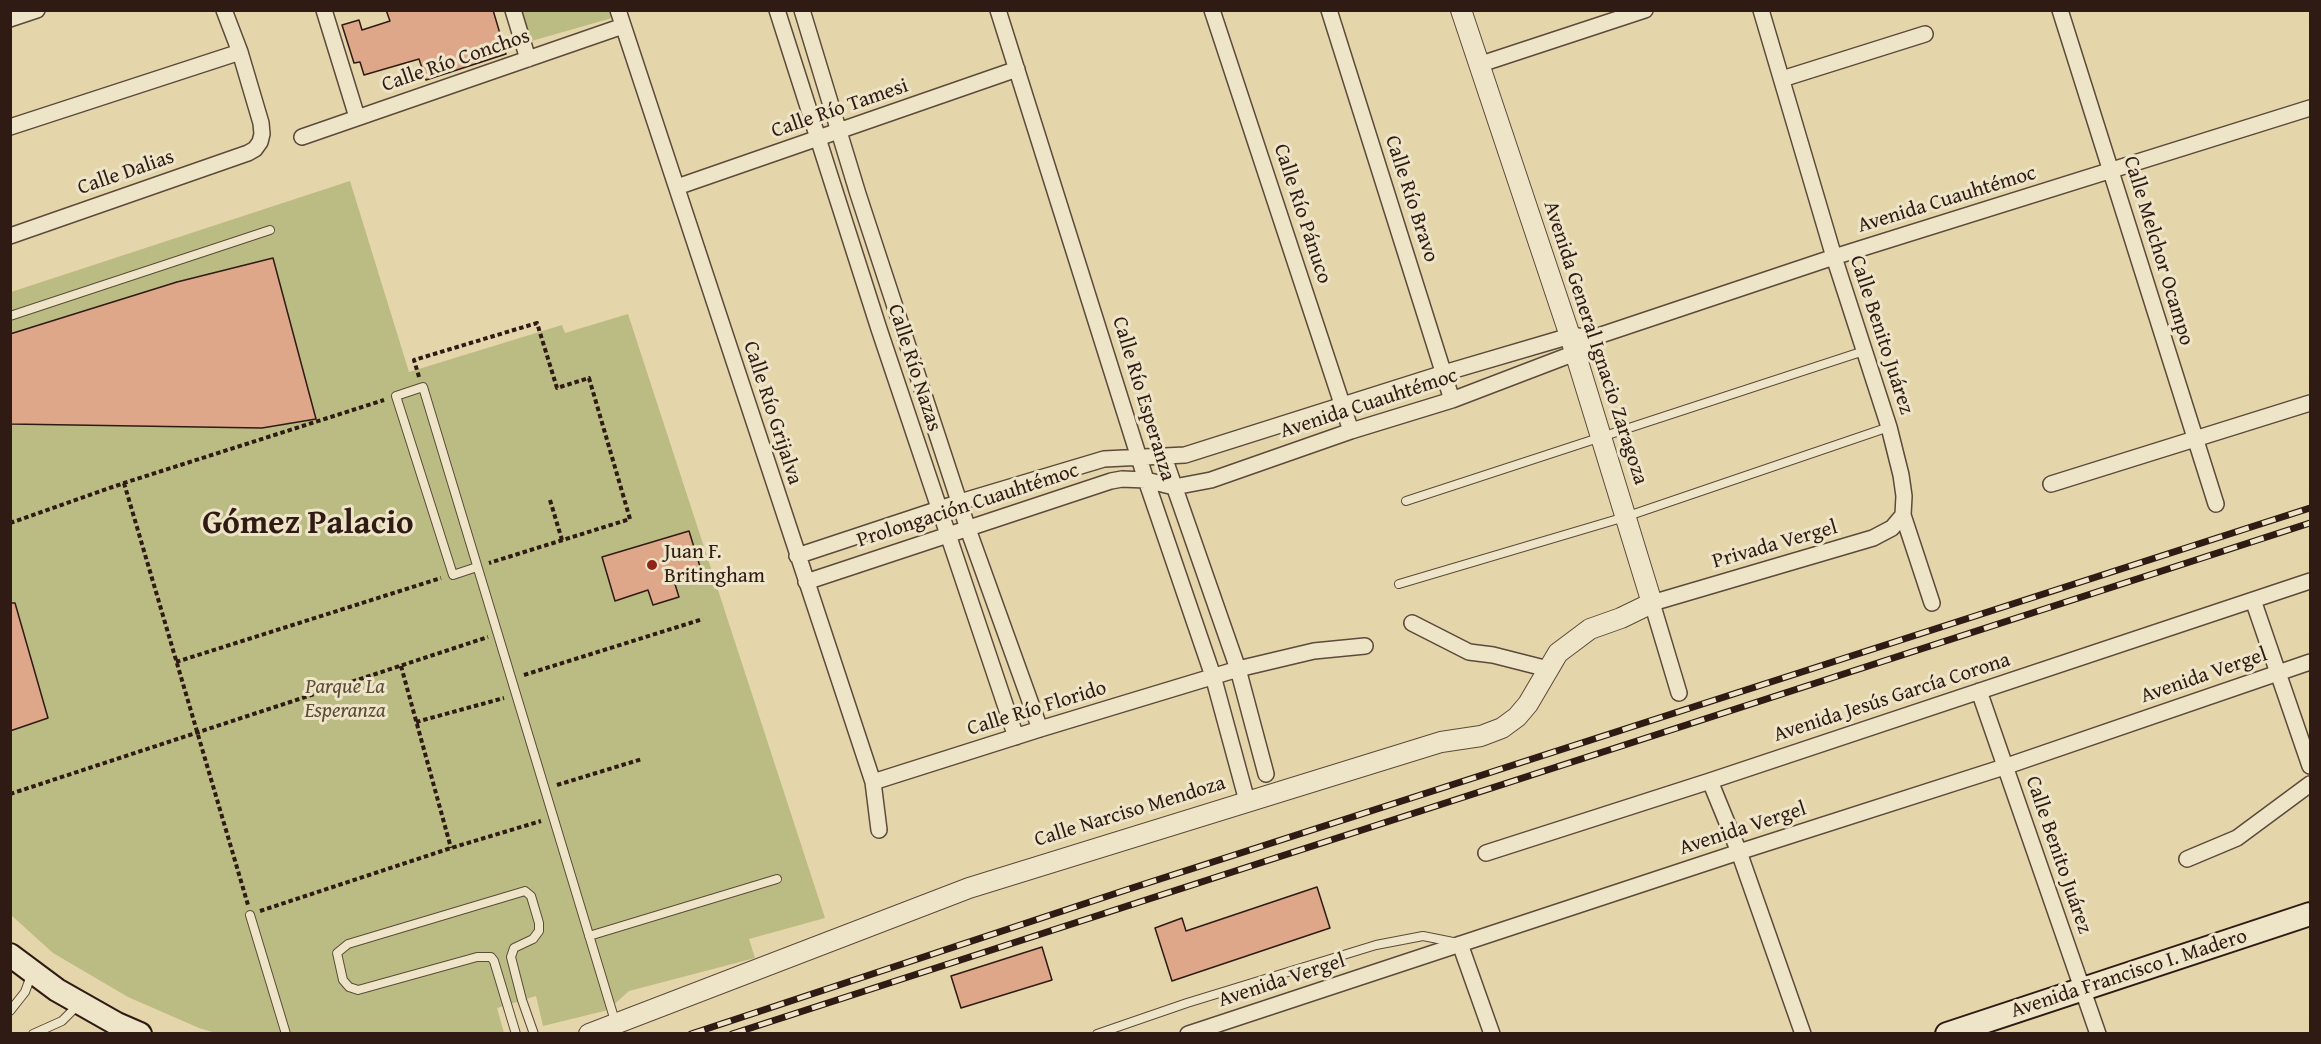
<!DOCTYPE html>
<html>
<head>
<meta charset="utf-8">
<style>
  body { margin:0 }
  #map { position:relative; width:2321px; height:1044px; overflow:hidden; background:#e5d5aa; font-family:"Gentium Book Plus",serif }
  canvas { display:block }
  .frame { position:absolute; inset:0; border:12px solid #2f1b14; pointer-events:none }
</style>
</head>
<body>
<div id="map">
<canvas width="2321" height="1044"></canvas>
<div class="frame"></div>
</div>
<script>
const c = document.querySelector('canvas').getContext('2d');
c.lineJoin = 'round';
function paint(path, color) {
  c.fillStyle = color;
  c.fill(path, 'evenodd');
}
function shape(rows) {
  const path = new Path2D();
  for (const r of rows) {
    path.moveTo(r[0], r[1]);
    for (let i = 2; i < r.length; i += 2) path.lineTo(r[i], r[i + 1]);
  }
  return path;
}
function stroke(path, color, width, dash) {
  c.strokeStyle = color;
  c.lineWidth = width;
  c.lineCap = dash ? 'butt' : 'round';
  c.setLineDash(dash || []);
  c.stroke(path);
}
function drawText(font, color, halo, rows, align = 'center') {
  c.font = font + ' "Gentium Book Plus",serif';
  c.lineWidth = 6;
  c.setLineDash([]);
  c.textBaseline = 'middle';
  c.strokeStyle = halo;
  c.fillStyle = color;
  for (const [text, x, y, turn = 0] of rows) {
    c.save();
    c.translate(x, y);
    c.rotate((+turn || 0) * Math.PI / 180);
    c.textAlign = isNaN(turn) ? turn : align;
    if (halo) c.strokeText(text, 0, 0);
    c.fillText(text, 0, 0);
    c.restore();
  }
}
paint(shape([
  [518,11,609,11,612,18,528,42],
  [350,181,409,372,562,325,565,333,628,314,825,918,749,939,755,958,629,991,608,1010,543,1026,536,996,497,1008,504,1033,219,1034,199,1028,128,997,53,953,11,915,11,292]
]), '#bbbb84');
const building = shape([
  [386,10,493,10,506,54,426,80,419,59,364,75,360,62,354,63,342,25,359,20,362,30,390,21,386,10],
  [273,258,316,419,262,428,10,424,10,334,177,282,273,258],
  [689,531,702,573,674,581,679,597,653,605,648,590,615,601,602,557,689,531],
  [10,603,15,603,48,718,10,731,10,603],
  [1317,887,1330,928,1172,981,1155,928,1182,918,1186,931,1317,887],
  [1042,947,1052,980,961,1008,951,976,1042,947]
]);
paint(building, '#dea78a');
stroke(building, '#2f1b14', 1.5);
const service = shape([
  [10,316,270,230],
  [1406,501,1864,351],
  [477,567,453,575,396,396,423,387,615,1021],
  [1399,584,1625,517,1889,427],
  [250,915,286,1034],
  [589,936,777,879],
  [10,1011,25,992,32,973],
  [33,1034,62,1021,79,1004],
  [516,1034,494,961,491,957,477,957,358,990,349,987,343,980,337,953,348,944,525,891,531,896,539,923,539,931,533,939,514,948,511,957,522,1000,534,1034],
  [1097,1034,1187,1003,1376,945,1423,936,1458,943]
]);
const minor = shape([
  [324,10,357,117],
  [513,10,528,59],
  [618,10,873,782,879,830],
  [777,10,879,329,1016,737],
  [802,10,858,194,968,529,1040,729],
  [998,10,1146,480,1213,676,1247,801],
  [1212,10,1351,431],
  [1329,10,1452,400],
  [1761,10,1834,257,1889,427,1901,475,1904,496,1903,515,1932,603],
  [2060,10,2216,504],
  [10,19,37,10],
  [1478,65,1645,10],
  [1782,79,1925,34],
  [10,127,240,52],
  [302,137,623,26],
  [677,187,1017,69],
  [10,236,248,153,255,149,260,142,262,134,261,123,240,52,224,10],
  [1164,457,1238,669,1266,774],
  [2051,484,2310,403],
  [797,556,960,502,1104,459,1185,455,1444,373,1570,336,1579,336],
  [806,582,1111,481,1122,479,1146,480,1174,487,1211,480,1351,431,1452,400,1575,353,1598,336,1834,257,2310,108],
  [2253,600,2310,766],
  [1412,623,1469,652,1493,655,1548,669],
  [1979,691,2098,1034],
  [1679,693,1652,603,1873,538,1892,528,1903,515],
  [1710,781,1739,852,1803,1034],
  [873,782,1040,729,1238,669,1314,651,1365,646],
  [1486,853,1710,781,2310,581],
  [2187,859,2237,838,2310,784],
  [1460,944,1492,1034],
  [1188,1034,1739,852,2004,767,2310,662]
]);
const tertiary = shape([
  [589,1034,969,888,1441,742,1481,736,1502,728,1517,717,1528,704,1558,653,1590,629,1621,618,1652,603,1570,336,1461,10]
]);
const secondary = shape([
  [10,955,57,990,117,1024,140,1034],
  [1947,1034,2310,914]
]);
stroke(service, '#5c4a3a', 10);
stroke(minor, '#5c4a3a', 18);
stroke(tertiary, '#5c4a3a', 22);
stroke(secondary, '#2f1b14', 26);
stroke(shape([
  [419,377,414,360,537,323,557,388,589,378,630,519,489,563],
  [124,483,248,905],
  [550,500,562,540],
  [10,523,124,483,384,400],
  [176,662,441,578],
  [401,666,451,848],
  [524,675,703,619],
  [416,722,504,698],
  [557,785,642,759],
  [10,794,488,637],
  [260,911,451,848,541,821]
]), '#2f1b14', 4, [4.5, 3]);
stroke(service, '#eee4c8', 8);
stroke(minor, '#eee4c8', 15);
stroke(tertiary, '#eee4c8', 20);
stroke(secondary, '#eee4c8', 22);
const rail = shape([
  [691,1034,1129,889,2310,508],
  [732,1034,2310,523]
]);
stroke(rail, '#2f1b14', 7);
stroke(rail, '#eee4c8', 4.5, [14]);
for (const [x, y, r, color] of [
  [652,565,6,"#8f2418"]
]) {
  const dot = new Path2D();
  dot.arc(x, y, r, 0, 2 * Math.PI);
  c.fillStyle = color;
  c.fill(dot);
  stroke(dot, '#eee4c8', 2);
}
drawText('21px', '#2f1b14', '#eee4c8', [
  ["Calle Río Conchos",456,61,-19],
  ["Calle Río Tamesi",840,109,-19],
  ["Calle Dalias",126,173,-19],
  ["Calle Río Bravo",1411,199,72],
  ["Avenida Cuauhtémoc",1947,200,-17],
  ["Calle Río Pánuco",1302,214,72],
  ["Calle Melchor Ocampo",2158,251,73],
  ["Calle Benito Juárez",1881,335,72],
  ["Avenida General Ignacio Zaragoza",1595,343,72],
  ["Calle Río Nazas",914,368,72],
  ["Calle Río Esperanza",1143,399,73],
  ["Avenida Cuauhtémoc",1369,404,-18],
  ["Calle Río Grijalva",772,413,72],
  ["Prolongación Cuauhtémoc",968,506,-18],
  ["Privada Vergel",1775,545,-16],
  ["Avenida Vergel",2204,676,-19],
  ["Avenida Jesús García Corona",1892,698,-18],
  ["Calle Río Florido",1037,709,-17],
  ["Calle Narciso Mendoza",1130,812,-17],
  ["Avenida Vergel",1743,829,-18],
  ["Calle Benito Juárez",2058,855,71],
  ["Avenida Francisco I. Madero",2129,974,-18],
  ["Avenida Vergel",1282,981,-18]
]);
drawText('21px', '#2f1b14', '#eee4c8', [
  ["Juan F.",664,553],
  ["Britingham",664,577]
], 'left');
drawText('italic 21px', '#594b36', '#eee4c8', [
  ["Parque La",345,688],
  ["Esperanza",345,712]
]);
drawText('bold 33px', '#2f1b14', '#eee4c8', [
  ["Gómez Palacio",308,525]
]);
</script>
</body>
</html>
